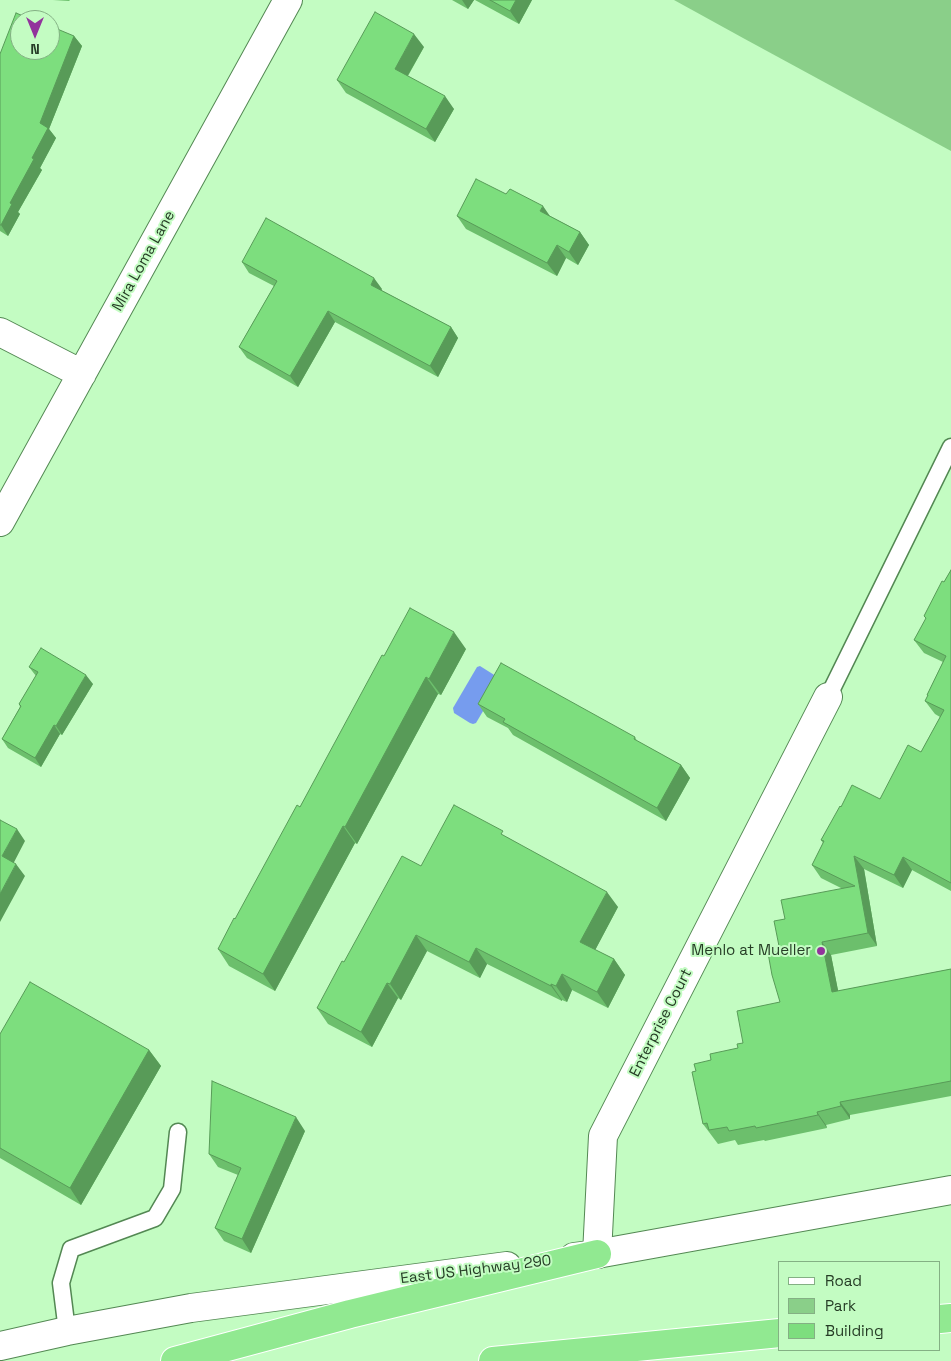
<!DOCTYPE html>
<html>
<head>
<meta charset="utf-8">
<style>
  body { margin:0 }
  #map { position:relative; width:951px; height:1361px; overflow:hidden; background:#c3fcc2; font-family:"Space Grotesk",sans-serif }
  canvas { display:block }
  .legend { position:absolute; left:778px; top:1261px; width:162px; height:90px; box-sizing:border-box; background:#c3fcc2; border:1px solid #84b084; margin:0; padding:6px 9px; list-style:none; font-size:15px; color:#263d26 }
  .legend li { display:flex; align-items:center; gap:10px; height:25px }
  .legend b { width:25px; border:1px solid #84b084 }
  .north { position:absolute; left:10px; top:10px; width:50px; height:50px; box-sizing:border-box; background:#c3fcc2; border:1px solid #84b084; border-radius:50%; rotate:180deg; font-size:14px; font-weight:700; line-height:20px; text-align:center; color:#263d26 }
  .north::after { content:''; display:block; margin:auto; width:18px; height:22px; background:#92339c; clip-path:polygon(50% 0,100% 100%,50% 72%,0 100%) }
</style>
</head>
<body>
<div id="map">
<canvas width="951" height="1361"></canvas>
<ul class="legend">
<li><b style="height:6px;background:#fff"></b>Road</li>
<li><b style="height:14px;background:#8acf89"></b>Park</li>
<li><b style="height:14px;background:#7dde7e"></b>Building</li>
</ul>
<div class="north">N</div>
</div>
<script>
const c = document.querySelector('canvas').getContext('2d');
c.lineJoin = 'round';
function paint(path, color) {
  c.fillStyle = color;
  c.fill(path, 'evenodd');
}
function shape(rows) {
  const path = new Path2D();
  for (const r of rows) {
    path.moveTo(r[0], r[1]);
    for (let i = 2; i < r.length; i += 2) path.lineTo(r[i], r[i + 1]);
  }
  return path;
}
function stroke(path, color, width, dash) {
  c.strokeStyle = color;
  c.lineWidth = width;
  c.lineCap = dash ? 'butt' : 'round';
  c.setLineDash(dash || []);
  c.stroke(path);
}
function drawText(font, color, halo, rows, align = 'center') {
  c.font = font + ' "Space Grotesk",sans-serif';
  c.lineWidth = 4;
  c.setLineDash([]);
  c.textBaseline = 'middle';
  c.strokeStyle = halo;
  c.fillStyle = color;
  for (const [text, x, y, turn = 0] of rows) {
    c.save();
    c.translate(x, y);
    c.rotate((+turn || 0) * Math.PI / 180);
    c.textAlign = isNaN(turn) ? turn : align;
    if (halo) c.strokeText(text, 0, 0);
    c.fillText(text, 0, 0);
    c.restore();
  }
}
paint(shape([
  [674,0,951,0,951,151,743,38]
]), '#8acf89');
paint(shape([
  [480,666,499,678,499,684,476,723,473,724,470,723,454,713,453,708,477,667]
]), '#769cee');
const lane = shape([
  [828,697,951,447],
  [67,1331,61,1283,71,1249,155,1218,172,1189,178,1132]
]);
const street = shape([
  [0,332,82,374],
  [0,522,288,0],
  [597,1254,603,1136,828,697]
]);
const secondary = shape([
  [574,1257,597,1254,951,1190],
  [0,1346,67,1331,191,1308,507,1266]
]);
const highway = shape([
  [940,1319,951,1318],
  [175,1361,350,1314,597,1254],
  [493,1361,780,1333]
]);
stroke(lane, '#538853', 19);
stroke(street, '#538853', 30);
stroke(secondary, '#538853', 30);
stroke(highway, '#fff', 30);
stroke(lane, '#fff', 16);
stroke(street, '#fff', 28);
stroke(secondary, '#fff', 28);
stroke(highway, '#91e991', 28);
paint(shape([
  [53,0,70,0,69,1],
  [452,0,474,0,468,9],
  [475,0,532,0,519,24],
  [74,36,82,46,49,129,56,138,40,168,42,170,18,212,20,214,8,236,0,231,0,54],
  [424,47,408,76,454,109,435,142,346,93,337,80],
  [457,216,550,216,580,232,589,245,578,265,566,258,557,276,466,229],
  [242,262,382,289,381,290,451,327,458,338,438,377,335,322,298,387,247,358,239,347,274,286,249,273],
  [951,570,951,891,912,870,903,888,864,869,877,946,831,955,838,991,951,969,951,1096,850,1115,850,1119,826,1125,827,1128,765,1141,764,1140,738,1145,735,1140,718,1144,703,1124,696,1071,711,1060,738,1048,780,1002,780,951,785,919,843,889,821,878,812,865,823,843,821,840,841,807,880,799,921,752,940,717,935,714,925,701,928,696,927,695,943,662,924,653,914,640,926,619,924,616],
  [466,649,441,695,438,694,357,844,355,843,275,991,229,966,218,949,300,807,384,656],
  [29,667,93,684,62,735,60,734,41,767,8,748,2,739,20,707,19,704,36,676],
  [478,704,635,737,637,741,681,765,690,778,666,821,513,735,508,728,487,717],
  [507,837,618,907,595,950,614,959,625,975,608,1008,572,990,567,1002,562,1000,562,1001,487,964,480,978,427,951,401,1000,398,998,372,1047,328,1024,317,1008,344,962,421,866],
  [0,1034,149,1050,161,1066,81,1205,0,1158],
  [305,1131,251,1253,224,1241,215,1228,238,1175,218,1167,209,1154]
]), '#6cbf6c');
paint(shape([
  [462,0,474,0,468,9],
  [516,0,532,0,519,24,510,11],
  [414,34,424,47,404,82,395,69],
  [74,36,82,46,49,129,56,138,40,168,42,170,18,212,20,214,8,236,1,225,10,203,32,158,40,123],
  [445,96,454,109,435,142,426,129],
  [543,206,552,219,540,211],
  [580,232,589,245,578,265,569,252],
  [557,245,566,258,557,276,547,263],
  [374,278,382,289,378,296,371,285],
  [328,311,335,322,298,387,290,376],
  [451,327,458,338,438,377,430,366],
  [454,632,466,649,441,695,429,679],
  [86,675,93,684,62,735,56,726],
  [426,677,438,694,357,844,345,827],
  [54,725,60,734,41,767,35,758],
  [681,765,690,778,666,821,657,808],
  [343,826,355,843,275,991,263,974],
  [17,829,25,841,11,868,2,856],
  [854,856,864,869,877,946,868,933],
  [903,857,912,870,903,888,894,875],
  [16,864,25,876,0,922,0,894],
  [607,892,618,907,591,958,580,942],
  [416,935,427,951,401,1000,390,984],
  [822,942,831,955,841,1005,832,992],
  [476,948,487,964,480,978,469,962],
  [614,959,625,975,608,1008,597,992],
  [562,974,572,990,567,1002,556,986],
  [387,983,398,998,372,1047,361,1032],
  [551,984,562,1000,562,1001,551,986],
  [149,1050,161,1066,81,1205,70,1188],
  [840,1102,850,1115,850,1119,841,1106],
  [817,1112,826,1125,827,1128,818,1115],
  [296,1117,305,1131,251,1253,242,1239]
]), '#589b58');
const building = shape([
  [490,0,516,0,510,11,490,0],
  [375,12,414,34,395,69,445,96,426,129,337,80,375,12],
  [16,13,33,20,20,20,20,50,50,50,50,26,74,36,40,123,48,128,32,158,34,159,10,203,12,204,1,225,0,225,0,54,16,13],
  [476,179,506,194,510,189,543,206,540,211,580,232,569,252,557,245,547,263,457,216,476,179],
  [266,218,374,278,371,285,451,327,430,366,328,311,290,376,239,347,277,281,242,262,266,218],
  [951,570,951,883,903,857,894,875,854,856,868,933,822,942,832,992,951,969,951,1081,840,1102,841,1106,817,1112,818,1115,756,1128,755,1126,729,1131,727,1127,709,1130,707,1123,703,1124,692,1072,696,1071,694,1064,711,1060,710,1054,738,1048,737,1044,743,1043,737,1011,780,1002,772,975,768,953,780,951,774,921,785,919,781,900,855,886,812,865,824,841,821,840,840,806,841,807,852,785,880,799,908,745,921,752,944,710,925,701,928,695,927,695,946,656,914,640,926,618,924,616,942,581,944,582,951,570],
  [410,608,454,632,429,679,426,677,345,827,343,826,263,974,218,949,234,918,235,919,297,805,300,807,382,655,384,656,410,608],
  [41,648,86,675,56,726,54,725,35,758,2,739,21,706,19,704,38,672,29,667,41,648],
  [501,663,635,737,634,739,681,765,657,808,503,722,505,719,478,704,501,663],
  [454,805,503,831,501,834,607,892,580,942,614,959,597,992,562,974,556,986,551,984,551,986,476,948,469,962,416,935,390,984,387,983,361,1032,317,1008,342,961,344,962,402,856,421,866,454,805],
  [0,820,17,829,2,856,16,864,0,894,0,820],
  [30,982,149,1050,70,1188,0,1148,0,1034,30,982],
  [212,1081,296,1117,242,1239,215,1228,241,1168,209,1154,212,1081]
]);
paint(building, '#7dde7e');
stroke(building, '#589b58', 1);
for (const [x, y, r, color] of [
  [821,951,5,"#92339c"]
]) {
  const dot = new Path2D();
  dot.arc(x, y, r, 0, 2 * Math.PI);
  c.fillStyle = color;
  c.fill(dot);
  stroke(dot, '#c3fcc2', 2);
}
drawText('15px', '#263d26', '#c3fcc2', [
  ["Mira Loma Lane",144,261,-61],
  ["Enterprise Court",661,1023,-63],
  ["East US Highway 290",476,1270,-7]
]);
drawText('15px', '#263d26', '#c3fcc2', [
  ["Menlo at Mueller",811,951]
], 'right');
</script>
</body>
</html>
